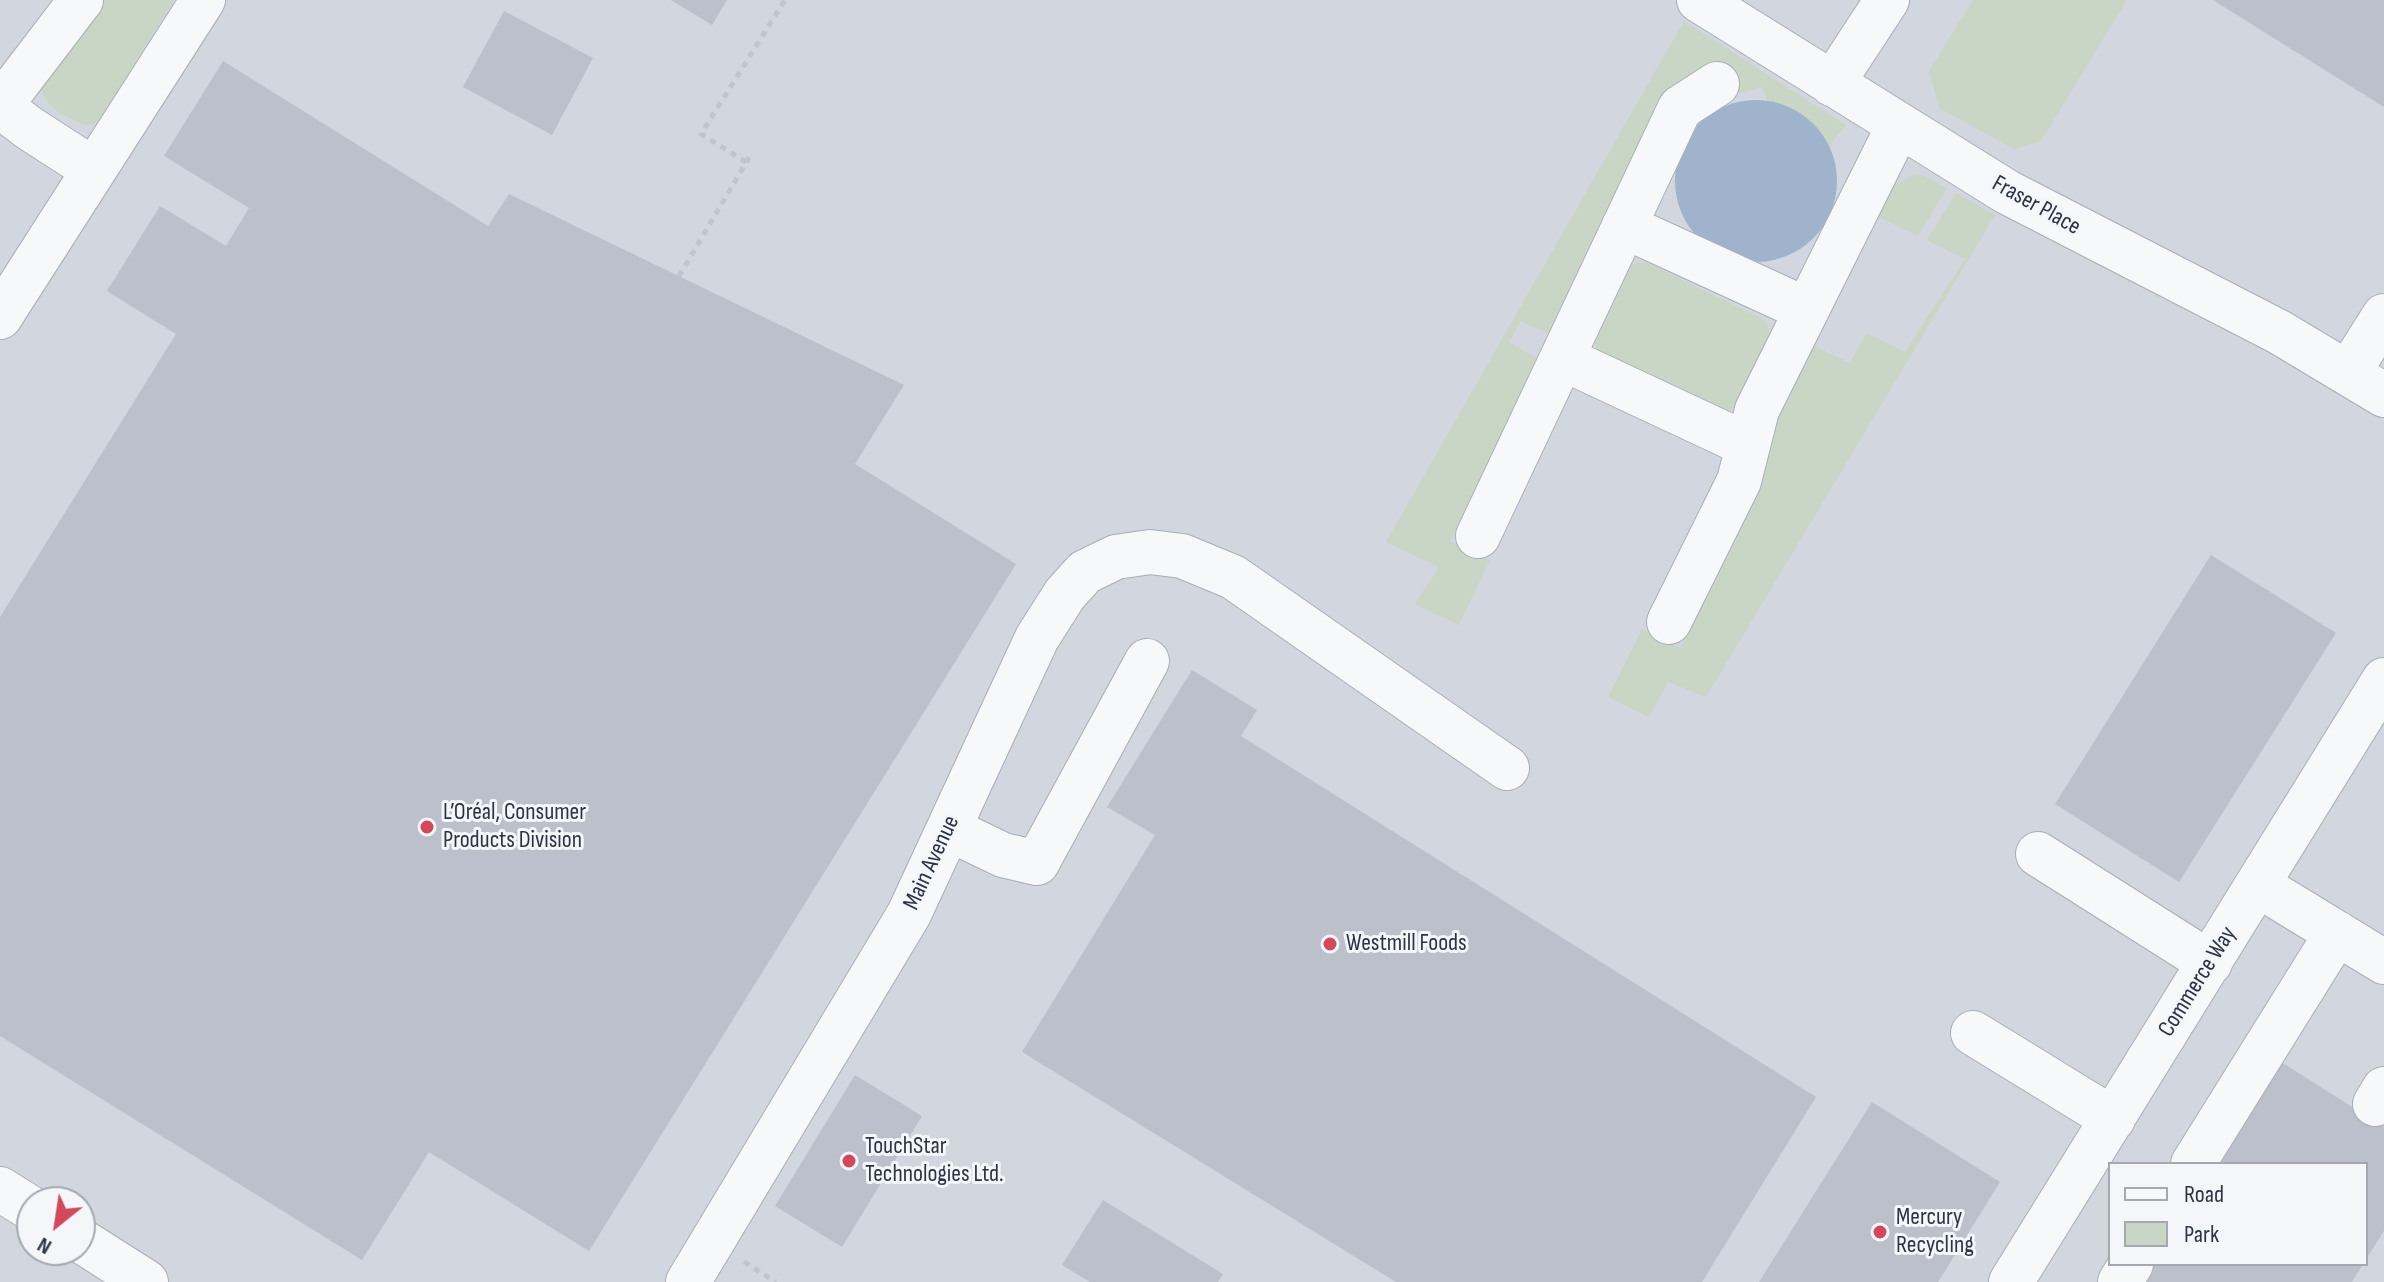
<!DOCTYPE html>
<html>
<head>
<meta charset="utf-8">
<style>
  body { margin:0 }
  #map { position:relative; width:2384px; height:1282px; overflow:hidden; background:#e4e7ec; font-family:"Sofia Sans Condensed",sans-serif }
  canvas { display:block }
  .legend { position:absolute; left:2108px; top:1162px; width:260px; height:104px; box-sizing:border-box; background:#f4f6f9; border:2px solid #a4a8b1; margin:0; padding:10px 14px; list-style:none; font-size:24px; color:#2b3445 }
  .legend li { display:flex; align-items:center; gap:16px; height:40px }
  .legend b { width:40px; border:2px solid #a4a8b1 }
  .north { position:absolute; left:16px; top:1186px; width:80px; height:80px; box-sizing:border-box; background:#f4f6f9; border:2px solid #a4a8b1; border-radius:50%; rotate:210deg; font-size:22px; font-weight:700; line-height:32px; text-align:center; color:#2b3445 }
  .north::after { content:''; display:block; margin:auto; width:28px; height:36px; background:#d1495b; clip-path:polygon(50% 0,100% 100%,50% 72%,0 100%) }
</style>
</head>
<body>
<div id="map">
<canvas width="2384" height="1282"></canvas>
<ul class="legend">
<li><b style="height:10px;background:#f7f8fa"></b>Road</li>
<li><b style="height:22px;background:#c9d6c5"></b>Park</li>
</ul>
<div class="north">N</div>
</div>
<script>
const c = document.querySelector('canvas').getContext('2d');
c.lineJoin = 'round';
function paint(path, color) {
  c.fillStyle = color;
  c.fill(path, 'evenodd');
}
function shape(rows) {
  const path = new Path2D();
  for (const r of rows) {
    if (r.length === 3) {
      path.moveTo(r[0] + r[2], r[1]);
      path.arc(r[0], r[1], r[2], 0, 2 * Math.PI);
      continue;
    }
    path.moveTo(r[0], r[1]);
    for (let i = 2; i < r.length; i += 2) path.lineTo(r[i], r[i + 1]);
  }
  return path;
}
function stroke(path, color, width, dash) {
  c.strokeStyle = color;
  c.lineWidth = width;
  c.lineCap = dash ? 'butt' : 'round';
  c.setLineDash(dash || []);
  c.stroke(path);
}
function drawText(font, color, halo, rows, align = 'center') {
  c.font = font + ' "Sofia Sans Condensed",sans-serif';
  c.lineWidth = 6;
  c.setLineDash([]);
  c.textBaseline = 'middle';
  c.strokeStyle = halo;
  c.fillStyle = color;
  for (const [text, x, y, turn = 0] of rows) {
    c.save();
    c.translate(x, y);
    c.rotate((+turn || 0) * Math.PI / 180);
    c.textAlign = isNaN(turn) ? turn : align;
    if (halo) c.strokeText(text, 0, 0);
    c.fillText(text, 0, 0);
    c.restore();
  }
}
paint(shape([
  [0,0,2384,0,2384,1282,0,1282],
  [2110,1164,2366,1164,2366,1264,2110,1264],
  [32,1202,80,1202,80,1250,32,1250]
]), '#d2d6de');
paint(shape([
  [104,0,174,0,102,116,94,124,84,125,59,113,49,104,39,88],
  [1973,0,2127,0,2041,141,2014,149,1939,108,1929,71],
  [1684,21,1846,125,1829,146,1820,130,1784,105,1767,100,1762,87,1740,93,1724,63,1665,91,1549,334,1521,321,1509,342,1538,359,1451,541,1490,560,1459,625,1415,604,1439,567,1386,542],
  [1915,174,1925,176,1947,188,1918,236,1875,215,1891,183,1896,185],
  [1956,193,1995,215,1706,697,1668,682,1649,717,1608,697,1642,629,1680,648,1756,494,1775,419,1810,344,1850,363,1866,333,1905,352,1965,259,1927,240],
  [1637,262,1648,263,1761,318,1767,324,1770,337,1737,406,1726,412,1604,356,1596,348,1594,337,1628,267]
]), '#c9d6c5');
paint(shape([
  [1756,181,81]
]), '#9fb4cc');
paint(shape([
  [671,0,727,0,712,25],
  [2213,0,2384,0,2384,107],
  [504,11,593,58,552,135,463,87],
  [223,61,488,226,509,194,904,385,855,464,1016,564,589,1251,429,1152,362,1260,0,1036,0,617,176,334,107,291,160,206,226,246,249,208,164,156],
  [2211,555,2336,633,2179,882,2055,804],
  [1192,670,1257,710,1241,736,1816,1097,1702,1282,1396,1282,1022,1052,1155,835,1107,807],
  [2281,1062,2384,1127,2384,1231,2366,1259,2366,1164,2216,1164],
  [855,1075,922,1116,842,1247,775,1206],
  [1872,1102,2000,1182,1938,1282,1759,1282],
  [1103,1200,1223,1274,1218,1282,1090,1282,1062,1265],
  [2152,1264,2363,1264,2352,1282,2141,1282]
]), '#bbc0ca');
const minor = shape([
  [1699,0,2007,192,2279,332,2384,395],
  [1832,84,1887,0],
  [0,106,81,0],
  [0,106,29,128,94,170],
  [1624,226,1807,310],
  [0,317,203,0],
  [1562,358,1748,445],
  [2348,373,2384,316],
  [1478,536,1680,108,1717,84],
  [1669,622,1739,481,1757,410,1899,125],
  [949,829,1003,855,1037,863,1147,661],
  [2038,854,2210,963],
  [2258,885,2384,962],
  [1973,1033,2113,1119],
  [2375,1104,2384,1089],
  [2193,1164,2337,933],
  [0,1189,32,1209],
  [80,1240,146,1282],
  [688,1282,909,914,1037,638,1065,594,1085,572,1116,557,1150,552,1182,556,1233,577,1507,768],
  [2011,1282,2384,680],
  [2120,1282,2131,1264]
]);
stroke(minor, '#a9aeb7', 46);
stroke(shape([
  [746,162,701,134,785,0],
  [679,276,750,156],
  [744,1262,776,1282]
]), '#c2c5cb', 5, [6, 6]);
stroke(minor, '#f7f8fa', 44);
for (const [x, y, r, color] of [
  [427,827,8,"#d1495b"],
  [1330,944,8,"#d1495b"],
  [849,1161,8,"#d1495b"],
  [1880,1232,8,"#d1495b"]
]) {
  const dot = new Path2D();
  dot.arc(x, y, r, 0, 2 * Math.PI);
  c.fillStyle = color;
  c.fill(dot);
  stroke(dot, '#f4f6f9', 3);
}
drawText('24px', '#2b3445', '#f4f6f9', [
  ["Fraser Place",2036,206,29],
  ["Main Avenue",932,863,-65],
  ["Commerce Way",2198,982,-58]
]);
drawText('24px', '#2b3445', '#f4f6f9', [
  ["L’Oréal, Consumer",443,813],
  ["Products Division",443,841],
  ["Westmill Foods",1346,944],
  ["TouchStar",865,1147],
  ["Technologies Ltd.",865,1175],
  ["Mercury",1896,1218],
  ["Recycling",1896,1246]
], 'left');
</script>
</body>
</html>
